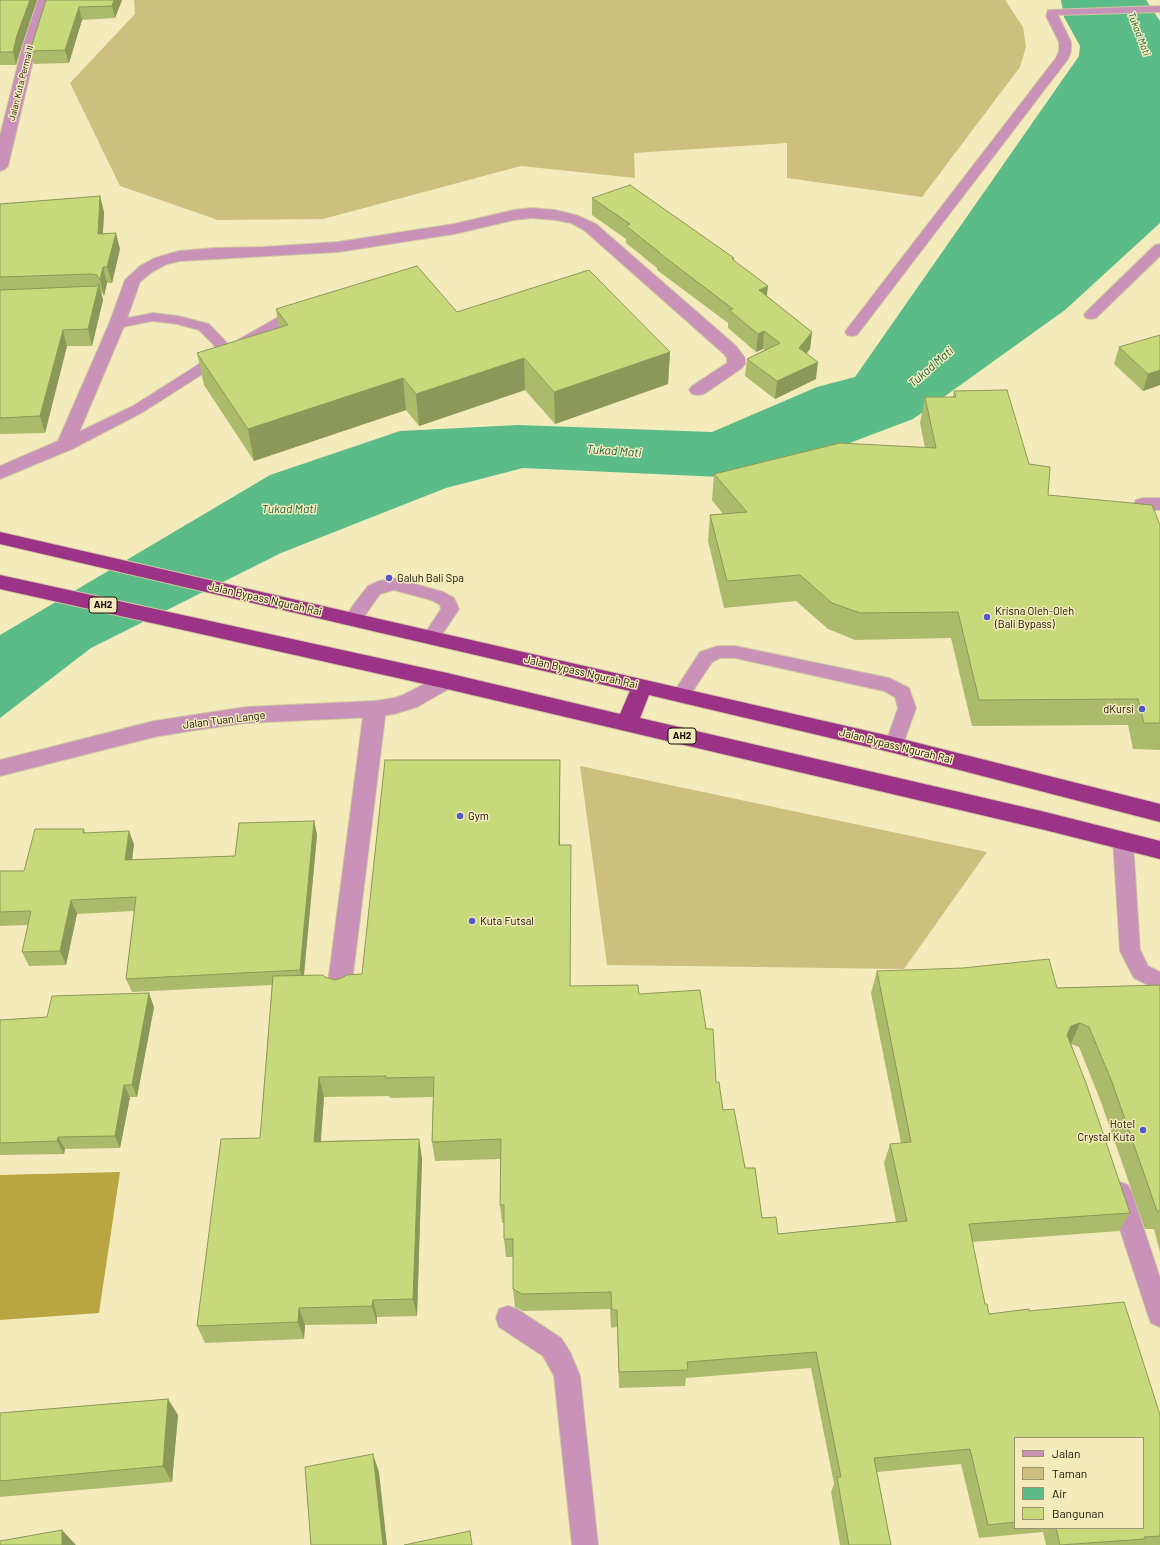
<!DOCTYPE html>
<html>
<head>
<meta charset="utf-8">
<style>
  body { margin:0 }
  #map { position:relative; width:1160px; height:1545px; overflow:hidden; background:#f4ebbd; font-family:Barlow,sans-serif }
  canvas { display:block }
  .legend { position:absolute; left:1014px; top:1437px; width:130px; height:92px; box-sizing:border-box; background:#f4ebbd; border:1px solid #9b9472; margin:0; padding:5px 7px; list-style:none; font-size:12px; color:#151102 }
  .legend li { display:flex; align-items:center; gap:8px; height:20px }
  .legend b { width:20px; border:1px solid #9b9472 }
</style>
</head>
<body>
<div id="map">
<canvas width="1160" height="1545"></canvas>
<ul class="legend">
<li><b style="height:5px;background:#c993b9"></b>Jalan</li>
<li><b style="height:11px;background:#cdbf7d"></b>Taman</li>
<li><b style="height:11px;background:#5cbc88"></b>Air</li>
<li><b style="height:11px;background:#c8d97c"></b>Bangunan</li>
</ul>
</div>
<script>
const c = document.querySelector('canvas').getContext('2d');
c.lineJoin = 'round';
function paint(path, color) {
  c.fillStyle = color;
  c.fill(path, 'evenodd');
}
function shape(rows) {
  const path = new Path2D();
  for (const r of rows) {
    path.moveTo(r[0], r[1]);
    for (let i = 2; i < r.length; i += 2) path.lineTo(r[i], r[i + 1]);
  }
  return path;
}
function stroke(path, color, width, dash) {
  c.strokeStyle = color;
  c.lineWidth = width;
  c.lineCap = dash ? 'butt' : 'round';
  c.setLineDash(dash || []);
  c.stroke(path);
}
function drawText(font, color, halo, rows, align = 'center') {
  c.font = font + ' Barlow,sans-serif';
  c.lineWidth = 3;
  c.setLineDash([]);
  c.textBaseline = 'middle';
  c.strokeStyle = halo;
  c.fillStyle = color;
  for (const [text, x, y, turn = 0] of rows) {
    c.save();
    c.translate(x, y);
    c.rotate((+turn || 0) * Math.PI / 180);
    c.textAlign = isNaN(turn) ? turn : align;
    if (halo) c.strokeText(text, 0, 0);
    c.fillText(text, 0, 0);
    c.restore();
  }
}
paint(shape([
  [134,0,1005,0,1023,27,1026,47,1020,67,922,197,787,178,787,143,634,153,635,178,521,166,323,219,218,220,120,186,70,83,135,14],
  [580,766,987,852,904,969,607,965]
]), '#cdbf7d');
paint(shape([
  [120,1172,99,1313,0,1320,0,1175]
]), '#baa543');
paint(shape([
  [1061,0,1146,0,1160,21,1160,223,1065,310,913,419,789,466,720,477,523,468,446,488,281,553,91,648,0,718,0,635,270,475,400,431,518,425,712,432,817,387,855,377,1079,56,1080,46,1064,17]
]), '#5cbc88');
const service = shape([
  [1160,6,1160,12,1058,15,1071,42,1071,51,1068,59,857,335,852,336,847,335,845,332,847,329,1056,58,1059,51,1059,42,1046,16,1048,10,1160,6],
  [1160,244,1160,256,1096,318,1091,319,1086,318,1084,315,1086,312,1155,245,1160,244],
  [301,308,306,309,308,312,306,315,290,322,226,359,143,412,72,449,66,450,60,449,58,445,60,441,133,406,218,352,214,345,199,330,177,324,153,321,117,328,112,327,110,324,112,321,153,313,178,316,209,324,229,345,280,316,301,308],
  [394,578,443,592,454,598,459,609,437,642,431,644,425,642,422,638,441,609,440,605,431,600,394,590,380,594,359,624,353,626,347,624,344,620,354,604,368,586,379,581,394,578],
  [718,646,735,646,889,678,909,688,916,708,901,750,894,752,887,750,885,745,898,708,895,697,884,691,735,658,720,658,712,662,687,700,681,702,675,700,672,695,700,652,718,646],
  [1123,833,1130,835,1133,841,1140,950,1148,966,1160,972,1160,991,1134,978,1120,951,1113,841,1116,835,1123,833],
  [1120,1182,1128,1185,1132,1193,1160,1278,1160,1327,1151,1323,1148,1315,1108,1193,1112,1185,1120,1182],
  [508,1306,517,1309,561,1338,570,1352,580,1376,598,1545,572,1545,554,1376,543,1356,499,1327,496,1318,499,1309,508,1306]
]);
const minor = shape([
  [38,0,52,0,36,48,8,166,5,169,0,171,0,136,22,48,38,0],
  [532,208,555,210,576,215,596,224,736,346,745,358,745,364,742,368,704,394,698,395,692,394,689,390,692,386,727,363,727,358,724,354,584,230,571,223,555,220,532,218,514,220,454,234,338,252,180,261,167,264,152,272,140,282,125,324,72,449,0,479,0,466,58,441,109,324,125,280,140,266,155,258,179,251,214,248,263,247,338,242,454,224,514,210,532,208],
  [1143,498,1160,498,1160,510,1143,510,1136,508,1134,504,1136,500,1143,498],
  [375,701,383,703,386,709,351,990,348,997,339,1000,330,997,327,990,364,709,367,703,375,701]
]);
const tertiary = shape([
  [447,673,454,676,457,681,454,686,417,707,394,714,375,717,246,723,196,730,154,737,0,776,0,760,154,721,246,707,375,701,394,698,403,695,440,676,447,673]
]);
const trunk = shape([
  [0,532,894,737,1160,804,1160,822,894,753,649,695,640,718,1045,812,1160,841,1160,859,1045,830,447,689,0,589,0,575,447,673,620,714,630,691,0,544,0,532]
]);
stroke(service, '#d0c89f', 2);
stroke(minor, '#d0c89f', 2);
stroke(tertiary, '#d0c89f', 2);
stroke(trunk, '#d0c89f', 2);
paint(service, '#c993b9');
paint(minor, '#c993b9');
paint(tertiary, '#c993b9');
paint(trunk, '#9c3386');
paint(shape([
  [0,0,37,0,21,48,16,65,0,65],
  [46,0,122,0,115,18,82,20,69,63,34,64,30,51],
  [100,196,104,212,103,233,120,249,112,283,107,283,104,296,101,291,103,300,92,346,67,346,45,433,0,434,0,204],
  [592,198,734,258,733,260,767,296,812,332,810,349,807,353,816,379,775,399,745,376,747,359,765,350,763,349,756,352,728,328,728,323,657,270,657,268,626,243,626,239,592,215],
  [276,309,457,312,670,352,668,384,555,424,525,390,419,426,406,410,254,461,204,385,197,353,279,328],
  [1119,347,1160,385,1143,391,1114,364],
  [954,391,1029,464,1048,495,1160,525,1160,750,1133,749,1128,725,972,726,951,638,855,640,828,629,796,601,724,608,708,541,710,515,723,514,712,500,714,474,925,448,920,423,925,397,953,397],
  [560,760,560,845,571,845,570,986,639,994,706,1029,716,1082,723,1110,745,1168,762,1218,778,1234,896,1222,884,1163,890,1144,901,1143,871,993,877,971,1057,988,1160,985,1160,1252,1154,1229,1145,1229,1101,1102,1079,1047,1071,1044,1130,1213,1119,1231,972,1242,985,1304,989,1314,1029,1311,1160,1415,1160,1545,1046,1545,1043,1532,979,1538,961,1464,877,1472,891,1545,840,1545,831,1492,834,1484,811,1368,686,1378,685,1386,619,1388,617,1327,611,1328,610,1309,523,1311,515,1307,513,1289,513,1257,506,1257,504,1239,504,1223,502,1223,500,1205,501,1159,435,1161,432,1142,433,1097,390,1098,389,1096,324,1097,321,1141,419,1139,422,1159,417,1316,377,1317,377,1324,305,1325,304,1339,205,1343,197,1326,260,1138,272,985,132,992,126,979,134,911,77,914,66,965,29,966,22,952,28,925,0,926,0,871,24,871,84,829,85,833,134,844,132,860,235,856,314,821,317,835,304,976,325,977,335,980,362,974],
  [1015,1438,1143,1528,1015,1528],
  [154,1007,137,1097,130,1097,120,1148,65,1149,64,1154,0,1155,0,1020,47,1017],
  [0,1413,178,1415,172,1482,0,1497]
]), '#acbb6b');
paint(shape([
  [30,0,37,0,21,48,16,65,13,52,17,35],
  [114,0,122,0,115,18,112,6],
  [79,7,82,20,69,63,65,50],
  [100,196,104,212,102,250,98,234],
  [116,233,120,249,112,283,107,267],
  [103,267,107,283,104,296,100,280],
  [99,284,103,300,92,346,88,329],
  [768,286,766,304,759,290],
  [63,330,67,346,45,433,40,416],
  [764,331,763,349,756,352,758,334],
  [812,332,810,349,797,365,799,348],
  [670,352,668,384,555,424,554,392],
  [524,358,525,390,419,426,416,394],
  [818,362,816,379,775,399,777,381],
  [1160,370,1160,385,1143,391,1148,374],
  [403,378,406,410,254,461,248,429],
  [560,760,560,867,559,845],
  [314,821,317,835,303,983,300,970],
  [129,831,134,844,130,874,125,860],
  [571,845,571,867,570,1007,570,986],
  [71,900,77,914,66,965,60,951],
  [149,993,154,1007,137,1097,132,1085],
  [1080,1023,1071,1044,1061,1047,1071,1026],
  [319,1077,324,1097,319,1161,314,1142],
  [124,1085,130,1097,120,1148,115,1136],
  [58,1137,65,1149,64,1154,57,1141],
  [419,1139,422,1159,417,1316,413,1299],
  [373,1300,377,1317,377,1324,372,1306],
  [299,1308,305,1325,304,1339,298,1322],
  [168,1399,178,1415,172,1482,163,1466],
  [373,1454,379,1472,387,1545,383,1545],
  [62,1530,76,1545,62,1545]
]), '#8c9857');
const building = shape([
  [0,0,30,0,17,35,13,52,0,52,0,0],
  [46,0,114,0,112,6,79,7,65,50,30,51,46,0],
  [630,185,734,258,732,259,768,286,759,290,812,332,799,348,818,362,777,381,747,359,780,343,764,331,758,334,729,310,733,309,658,252,659,252,626,226,630,224,592,198,630,185],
  [100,196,98,234,116,233,107,267,103,267,100,280,97,275,91,274,0,277,0,204,100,196],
  [417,266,457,312,589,270,670,352,554,392,524,358,416,394,403,378,248,429,197,353,288,325,276,309,417,266],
  [99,284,88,329,63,330,40,416,0,418,0,290,97,286,99,284],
  [1160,335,1160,370,1148,374,1119,347,1160,335],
  [1007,390,1029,464,1050,467,1048,495,1152,505,1160,525,1160,723,1144,723,1138,699,979,700,958,612,860,613,832,603,800,575,727,581,710,515,747,512,714,474,840,443,936,448,925,397,956,397,954,391,1007,390],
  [385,760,560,760,559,845,571,845,570,986,638,985,639,994,700,990,706,1029,713,1029,716,1082,719,1082,723,1110,734,1109,745,1168,755,1168,762,1218,776,1217,778,1234,907,1221,890,1144,911,1142,877,971,963,968,1049,959,1057,988,1160,985,1160,1211,1157,1211,1112,1082,1089,1027,1080,1023,1071,1026,1067,1035,1086,1083,1130,1213,969,1224,985,1304,987,1304,989,1314,1029,1309,1029,1311,1124,1302,1160,1415,1160,1536,1144,1537,1145,1539,1060,1545,1056,1528,1143,1528,1143,1438,1015,1438,1015,1522,988,1525,970,1449,874,1458,891,1545,849,1545,837,1477,841,1477,816,1352,687,1362,688,1370,619,1372,617,1310,612,1310,611,1292,522,1294,513,1289,513,1239,504,1239,504,1205,500,1205,501,1139,432,1142,434,1077,386,1078,386,1076,319,1077,314,1142,419,1139,413,1299,373,1300,372,1306,299,1308,298,1322,197,1326,221,1139,260,1138,273,976,323,975,325,977,335,980,344,977,346,975,362,974,385,760],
  [314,821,300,970,126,979,136,897,71,900,60,951,22,952,31,911,0,912,0,871,24,871,35,829,84,829,83,833,129,831,125,860,235,856,239,823,314,821],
  [149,993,132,1085,124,1085,115,1136,58,1137,57,1141,0,1143,0,1020,47,1017,52,996,149,993],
  [168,1399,163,1466,0,1481,0,1413,168,1399],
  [373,1454,383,1545,311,1545,305,1467,373,1454],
  [62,1530,62,1545,0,1545,0,1541,62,1530],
  [470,1531,472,1545,404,1545,470,1531]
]);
paint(building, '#c8d97c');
stroke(building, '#8c9857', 1);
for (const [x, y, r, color] of [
  [389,578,4,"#5557ce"],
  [987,617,4,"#5557ce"],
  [1142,709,4,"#5557ce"],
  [460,816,4,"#5557ce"],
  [472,921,4,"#5557ce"],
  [1143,1130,4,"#5557ce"]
]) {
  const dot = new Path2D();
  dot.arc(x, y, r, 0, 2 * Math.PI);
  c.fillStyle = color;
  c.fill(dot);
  stroke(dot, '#f4ebbd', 1.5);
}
drawText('9px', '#151102', '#f4ebbd', [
  ["Jalan Kuta Permai II",21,83,-76]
]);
drawText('italic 10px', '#1a613e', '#f4ebbd', [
  ["Tukad Mati",1139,34,69]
]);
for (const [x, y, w] of [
  [103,605,28],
  [682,736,28]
]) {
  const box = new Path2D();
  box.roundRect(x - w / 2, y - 8, w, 16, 3);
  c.fillStyle = '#f4ebbd';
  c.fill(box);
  stroke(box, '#151102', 1);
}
drawText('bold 10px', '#151102', null, [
  ["AH2",103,605],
  ["AH2",682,736]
]);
drawText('11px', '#151102', '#f4ebbd', [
  ["Galuh Bali Spa",397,578],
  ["Krisna Oleh-Oleh",995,611],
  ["(Bali Bypass)",995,624],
  ["dKursi",1134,709,"right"],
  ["Gym",468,816],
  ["Kuta Futsal",480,921],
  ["Hotel",1135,1124,"right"],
  ["Crystal Kuta",1135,1137,"right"]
], 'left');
drawText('11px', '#151102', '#f4ebbd', [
  ["Jalan Bypass Ngurah Rai",265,599,13],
  ["Jalan Bypass Ngurah Rai",581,672,13],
  ["Jalan Tuan Lange",224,720,-7],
  ["Jalan Bypass Ngurah Rai",896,746,14]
]);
drawText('italic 12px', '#1a613e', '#f4ebbd', [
  ["Tukad Mati",931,367,-41],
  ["Tukad Mati",614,451,4],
  ["Tukad Mati",289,509]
]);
</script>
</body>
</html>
